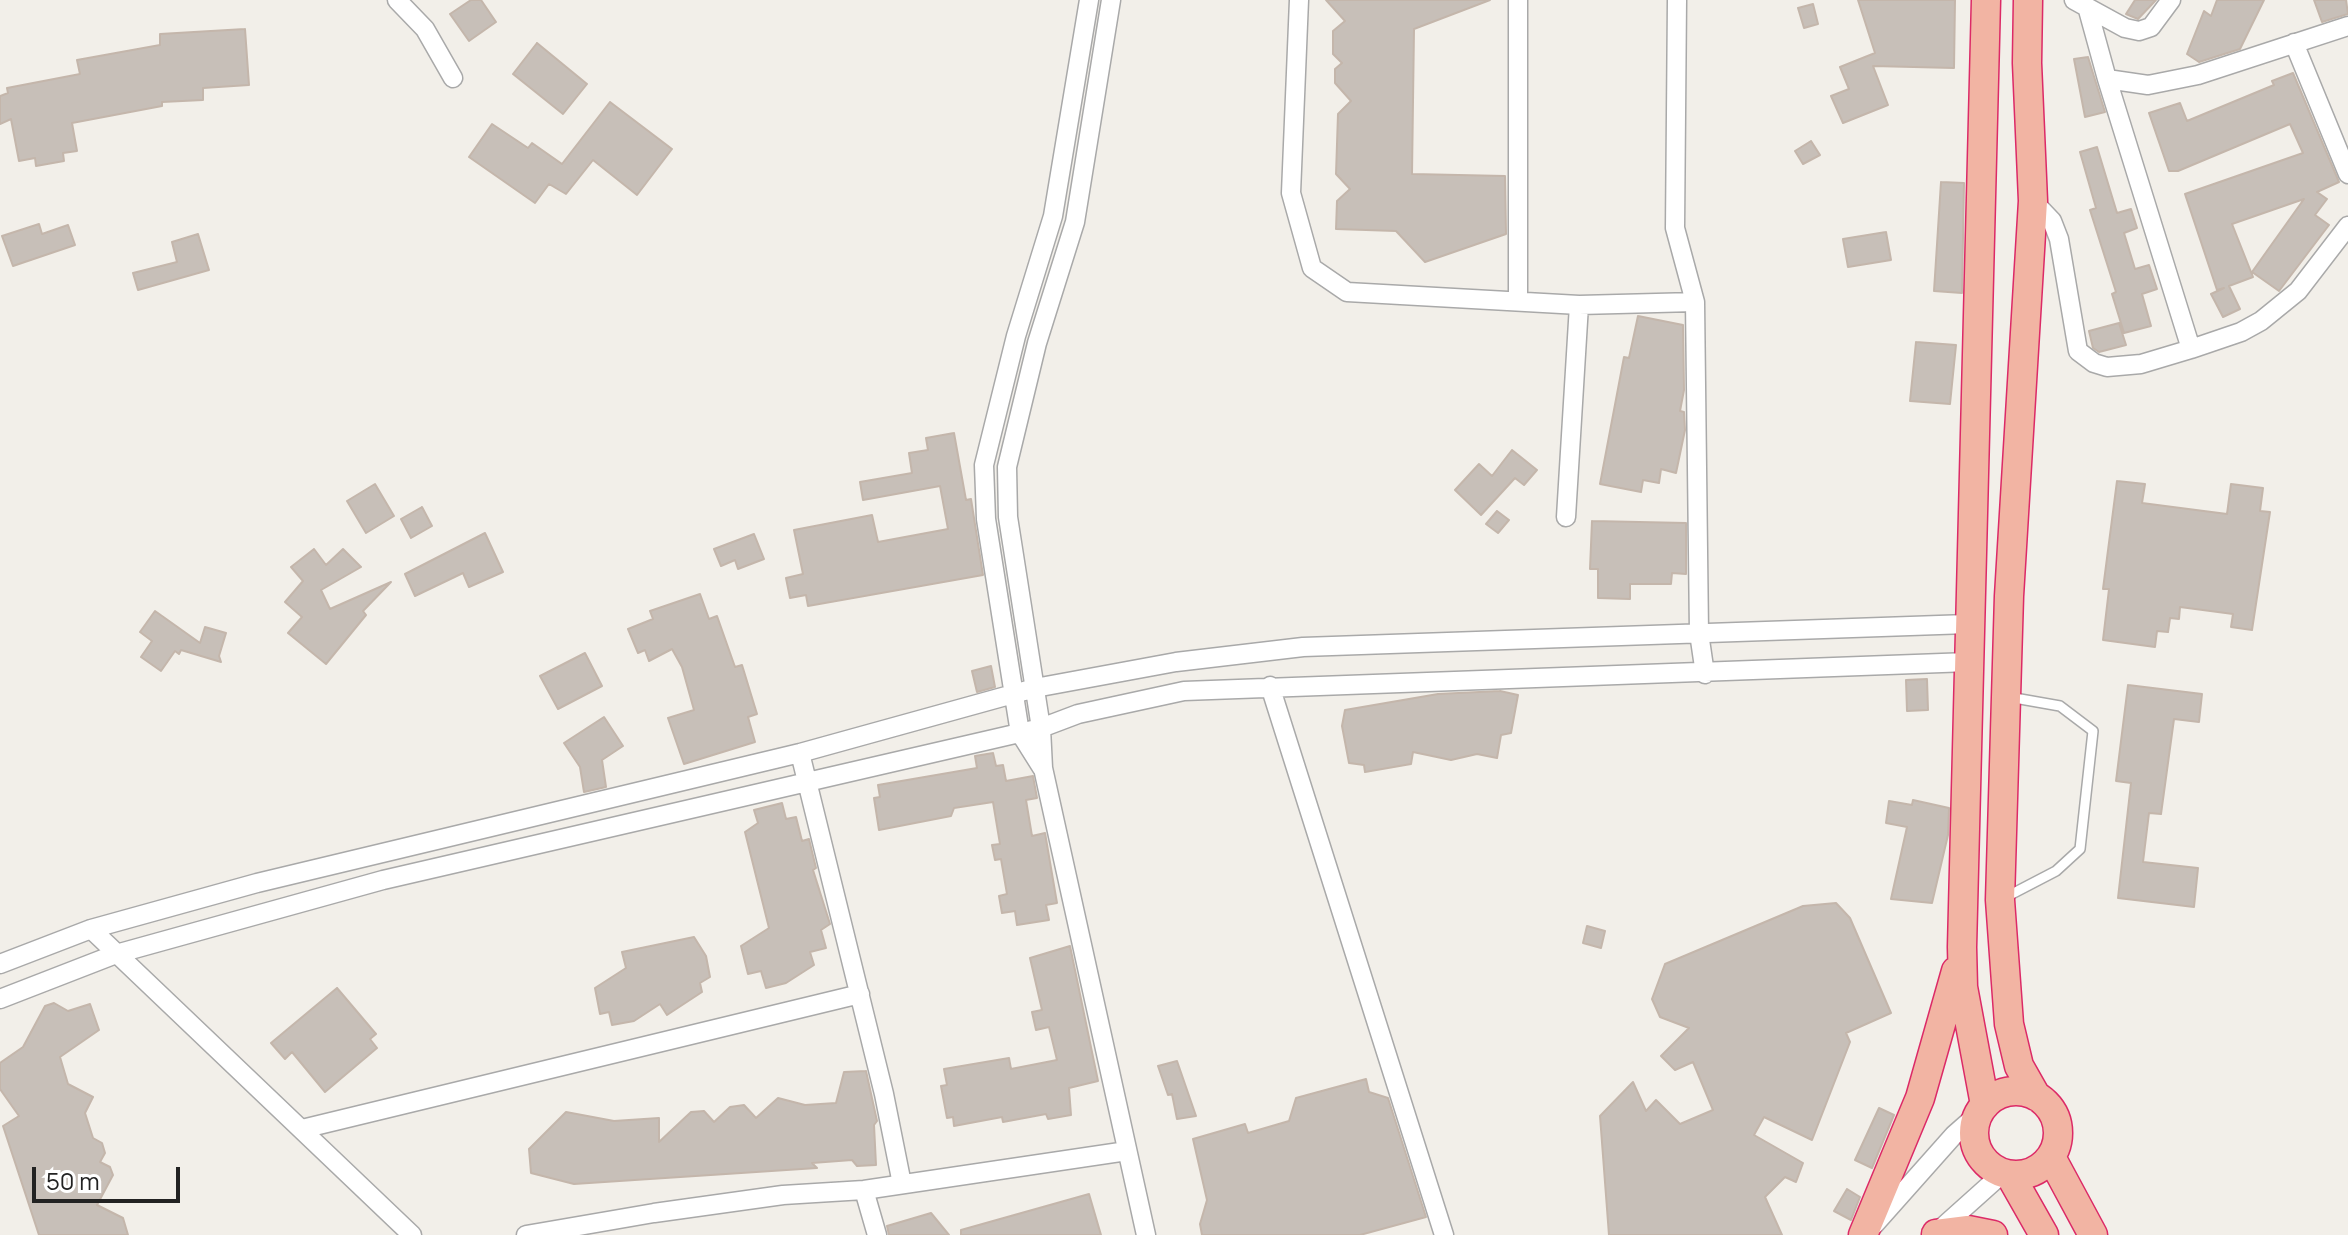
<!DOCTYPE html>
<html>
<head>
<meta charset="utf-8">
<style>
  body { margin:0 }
  #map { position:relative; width:2348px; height:1235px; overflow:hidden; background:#f2efe9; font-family:Manrope,sans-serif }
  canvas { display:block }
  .scale { position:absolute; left:32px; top:1167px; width:148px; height:36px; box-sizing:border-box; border:4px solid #222; border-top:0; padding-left:10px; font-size:24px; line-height:28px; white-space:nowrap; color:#222; -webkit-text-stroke:6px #fff; paint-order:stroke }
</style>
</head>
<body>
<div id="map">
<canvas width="2348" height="1235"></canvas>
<div class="scale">50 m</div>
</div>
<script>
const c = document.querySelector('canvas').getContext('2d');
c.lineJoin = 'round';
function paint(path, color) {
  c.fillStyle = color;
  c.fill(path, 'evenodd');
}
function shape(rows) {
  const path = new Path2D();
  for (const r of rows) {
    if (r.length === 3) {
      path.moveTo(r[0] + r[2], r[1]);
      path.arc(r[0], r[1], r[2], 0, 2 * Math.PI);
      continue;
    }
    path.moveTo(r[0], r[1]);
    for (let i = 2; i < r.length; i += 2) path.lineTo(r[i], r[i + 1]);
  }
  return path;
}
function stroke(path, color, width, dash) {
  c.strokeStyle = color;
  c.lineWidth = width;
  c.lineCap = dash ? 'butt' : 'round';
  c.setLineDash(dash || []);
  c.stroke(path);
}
const building = shape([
  [471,0,481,0,496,22,469,41,450,14,471,0],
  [1326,0,1490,0,1414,29,1412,174,1505,176,1506,234,1425,262,1396,231,1336,229,1337,201,1350,189,1336,174,1338,114,1351,101,1335,83,1335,69,1342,63,1333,54,1333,31,1345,21,1326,0],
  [1858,0,1955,0,1954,68,1873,66,1888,105,1843,123,1831,96,1849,89,1840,67,1875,53,1858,0],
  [2135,0,2156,0,2138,19,2126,14,2135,0],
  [2217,0,2264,0,2240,49,2199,62,2187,54,2204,11,2211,16,2217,0],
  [2314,0,2346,0,2348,14,2322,22,2314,0],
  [1813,4,1818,24,1804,28,1798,8,1813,4],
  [245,29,249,85,203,88,203,100,162,102,162,106,72,123,77,151,63,153,64,161,36,166,35,158,19,161,11,119,0,124,0,96,8,93,7,88,80,74,77,60,160,45,160,34,245,29],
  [537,43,587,84,563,114,513,74,537,43],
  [2088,57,2105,112,2085,117,2074,59,2088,57],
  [2293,73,2339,182,2317,192,2327,199,2315,215,2329,225,2279,291,2252,272,2304,199,2232,224,2253,277,2229,286,2240,309,2223,317,2211,294,2224,288,2217,290,2185,194,2303,153,2290,124,2178,171,2169,171,2149,113,2180,103,2187,121,2274,85,2272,81,2293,73],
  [610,102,672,149,637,195,593,160,566,194,549,184,535,203,469,157,492,124,528,148,532,143,562,164,610,102],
  [1811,141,1820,155,1803,164,1795,151,1811,141],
  [2097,147,2117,213,2131,209,2137,228,2124,233,2135,269,2149,265,2157,289,2142,294,2151,326,2124,333,2112,294,2116,292,2090,210,2096,208,2080,152,2097,147],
  [1941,182,1964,183,1962,293,1934,291,1941,182],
  [39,224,42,234,68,225,75,245,13,266,2,236,39,224],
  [1886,232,1891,260,1848,267,1843,239,1886,232],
  [198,234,209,270,138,290,133,273,177,262,172,242,198,234],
  [1638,316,1683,325,1684,390,1680,411,1684,412,1685,430,1676,473,1661,469,1659,483,1643,480,1641,492,1600,484,1624,357,1629,358,1638,316],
  [2119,323,2126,345,2099,352,2093,348,2089,331,2119,323],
  [1916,342,1956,345,1950,404,1910,401,1916,342],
  [954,433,966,500,971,499,983,575,808,606,806,595,790,598,786,578,803,574,794,530,872,515,878,542,948,529,940,486,863,500,860,482,912,473,909,453,928,450,926,438,954,433],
  [1512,450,1537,470,1524,485,1515,478,1481,515,1455,490,1479,464,1492,476,1512,450],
  [2117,481,2145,484,2142,503,2227,514,2231,484,2263,488,2260,511,2270,512,2252,630,2231,627,2233,614,2180,607,2179,619,2170,618,2168,632,2157,631,2155,647,2103,640,2109,589,2103,589,2117,481],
  [375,484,394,516,366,533,347,501,375,484],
  [422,507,432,526,411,538,401,519,422,507],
  [1497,511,1509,520,1498,533,1486,524,1497,511],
  [1592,521,1686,523,1686,574,1672,573,1671,584,1630,584,1630,599,1598,598,1598,569,1590,569,1592,521],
  [485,533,503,572,469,587,463,573,415,596,405,574,485,533],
  [754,534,764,559,738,569,735,560,721,566,714,549,754,534],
  [314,549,326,565,343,549,361,567,321,590,330,609,391,582,363,611,366,615,326,664,288,633,302,617,285,602,303,581,291,567,314,549],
  [700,594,709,619,717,616,735,667,742,665,757,714,748,717,755,742,684,764,668,718,694,710,682,667,672,649,649,661,645,650,638,653,628,629,653,619,650,611,700,594],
  [155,611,200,643,205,627,226,633,219,656,221,662,181,650,179,654,175,651,161,671,141,657,152,641,140,632,155,611],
  [585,653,602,686,558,709,540,676,585,653],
  [991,666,995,687,977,692,972,671,991,666],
  [1927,679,1928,710,1907,711,1906,680,1927,679],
  [2128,685,2202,694,2199,722,2174,719,2161,814,2149,813,2143,862,2198,868,2194,907,2118,898,2131,783,2116,781,2128,685],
  [1500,691,1518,695,1511,733,1501,735,1497,758,1477,754,1451,760,1413,752,1411,764,1365,772,1364,765,1349,763,1342,726,1345,710,1438,694,1500,691],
  [604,717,623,746,602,760,606,787,584,792,580,767,564,743,604,717],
  [993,753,996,766,1003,765,1006,781,1033,776,1037,798,1026,800,1032,836,1045,833,1057,903,1046,905,1049,920,1017,925,1015,911,1002,913,999,896,1007,894,1001,859,995,860,992,845,1000,844,993,802,954,808,951,816,879,830,874,798,880,797,878,785,977,768,975,756,993,753],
  [1913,800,1949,808,1948,835,1932,903,1891,899,1907,827,1886,823,1889,801,1912,805,1913,800],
  [782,803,786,819,796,817,802,841,809,839,816,868,813,870,830,924,821,930,826,948,810,952,814,965,786,983,766,988,761,971,748,974,741,946,769,928,745,832,758,823,754,810,782,803],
  [1836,903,1850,918,1891,1013,1846,1033,1850,1042,1812,1140,1764,1117,1754,1135,1803,1163,1796,1182,1785,1177,1765,1197,1782,1235,1609,1235,1600,1116,1633,1082,1646,1111,1656,1100,1680,1124,1713,1110,1693,1062,1675,1070,1661,1056,1689,1028,1660,1017,1652,999,1665,964,1803,906,1836,903],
  [1587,926,1605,931,1601,948,1583,943,1587,926],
  [694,937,706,956,710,977,700,983,702,992,667,1015,660,1004,634,1021,612,1025,609,1012,600,1014,595,988,626,968,622,952,694,937],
  [1070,946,1098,1081,1069,1088,1071,1115,1048,1119,1046,1114,1003,1122,1002,1117,954,1126,953,1117,947,1118,941,1086,947,1085,944,1069,1009,1058,1011,1069,1057,1060,1049,1027,1036,1030,1032,1012,1042,1010,1030,958,1070,946],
  [337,988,376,1034,370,1039,377,1048,325,1092,292,1052,285,1059,271,1043,337,988],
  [54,1003,68,1011,90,1004,99,1030,60,1057,68,1084,93,1097,85,1113,93,1138,102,1143,105,1153,100,1162,110,1167,113,1175,97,1205,123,1218,128,1235,39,1235,3,1126,19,1116,0,1089,0,1063,23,1047,45,1006,54,1003],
  [1177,1061,1196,1116,1177,1119,1172,1094,1168,1095,1158,1066,1177,1061],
  [866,1071,877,1121,874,1125,876,1165,857,1166,852,1160,812,1163,817,1168,574,1184,531,1173,529,1149,566,1112,614,1121,659,1118,659,1142,691,1112,704,1111,714,1122,730,1107,744,1105,756,1118,778,1098,805,1105,836,1103,844,1072,866,1071],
  [1366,1079,1369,1092,1388,1098,1426,1217,1360,1235,1202,1235,1200,1224,1207,1200,1193,1139,1245,1124,1248,1133,1289,1121,1296,1098,1366,1079],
  [1879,1108,1894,1115,1872,1168,1855,1160,1879,1108],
  [1847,1189,1860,1197,1851,1220,1834,1211,1847,1189],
  [1089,1194,1101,1235,961,1235,961,1230,1089,1194],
  [931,1213,949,1235,889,1235,887,1226,931,1213]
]);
paint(building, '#c7bfb8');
stroke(building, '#c4b6ab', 2);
const service = shape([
  [2006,897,2056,871,2080,849,2093,731,2060,706,2009,697]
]);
const minor = shape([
  [397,0,425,29,453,78],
  [1111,0,1075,222,1037,343,1007,467,1008,517,1041,728,1043,768,1146,1235],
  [1299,0,1291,193,1312,268,1347,292,1579,305,1695,302],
  [1677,0,1675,228,1695,302,1699,633,1705,674],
  [2074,0,2125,28,2139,31,2151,27,2171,0],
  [2088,10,2107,79,2148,85,2198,75,2348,26],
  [2294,43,2348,174],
  [2107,79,2191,349,2241,332,2261,321,2298,291,2348,226],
  [2033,201,2052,221,2059,239,2078,351,2094,363,2107,367,2141,364,2191,349],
  [1518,301,1518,0],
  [1566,517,1579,305],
  [1270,686,1444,1235],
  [800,753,884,1094,902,1184],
  [1042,768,1020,733,986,519,984,465,1016,336,1053,216,1089,0],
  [91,929,412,1235],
  [0,964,91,929,257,883,800,753,1035,688,1176,662,1303,647,1968,624],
  [0,999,116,954,383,880,1041,728,1078,714,1184,691,1969,662],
  [302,1129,860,994],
  [864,1190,877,1235],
  [1874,1225,1954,1135,1979,1113],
  [1936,1233,2003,1173],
  [526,1235,654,1213,783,1195,864,1190,1127,1151]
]);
const trunk = shape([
  [2028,0,2027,63,2033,201,2009,596,2000,900,2009,1024,2019,1066,2036,1096],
  [2016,1133,42],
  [1985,1105,1963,987,1962,947,1986,0],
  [2051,1157,2093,1235],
  [2010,1175,2044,1235],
  [1936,1234,1968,1230,1993,1235],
  [1863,1235,1920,1098,1956,971]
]);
stroke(service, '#a9a9a9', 12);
stroke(minor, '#a9a9a9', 21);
stroke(trunk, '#dc2a67', 31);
stroke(service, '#fff', 9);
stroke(minor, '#fff', 18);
stroke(trunk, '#f2b4a3', 28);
</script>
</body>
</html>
